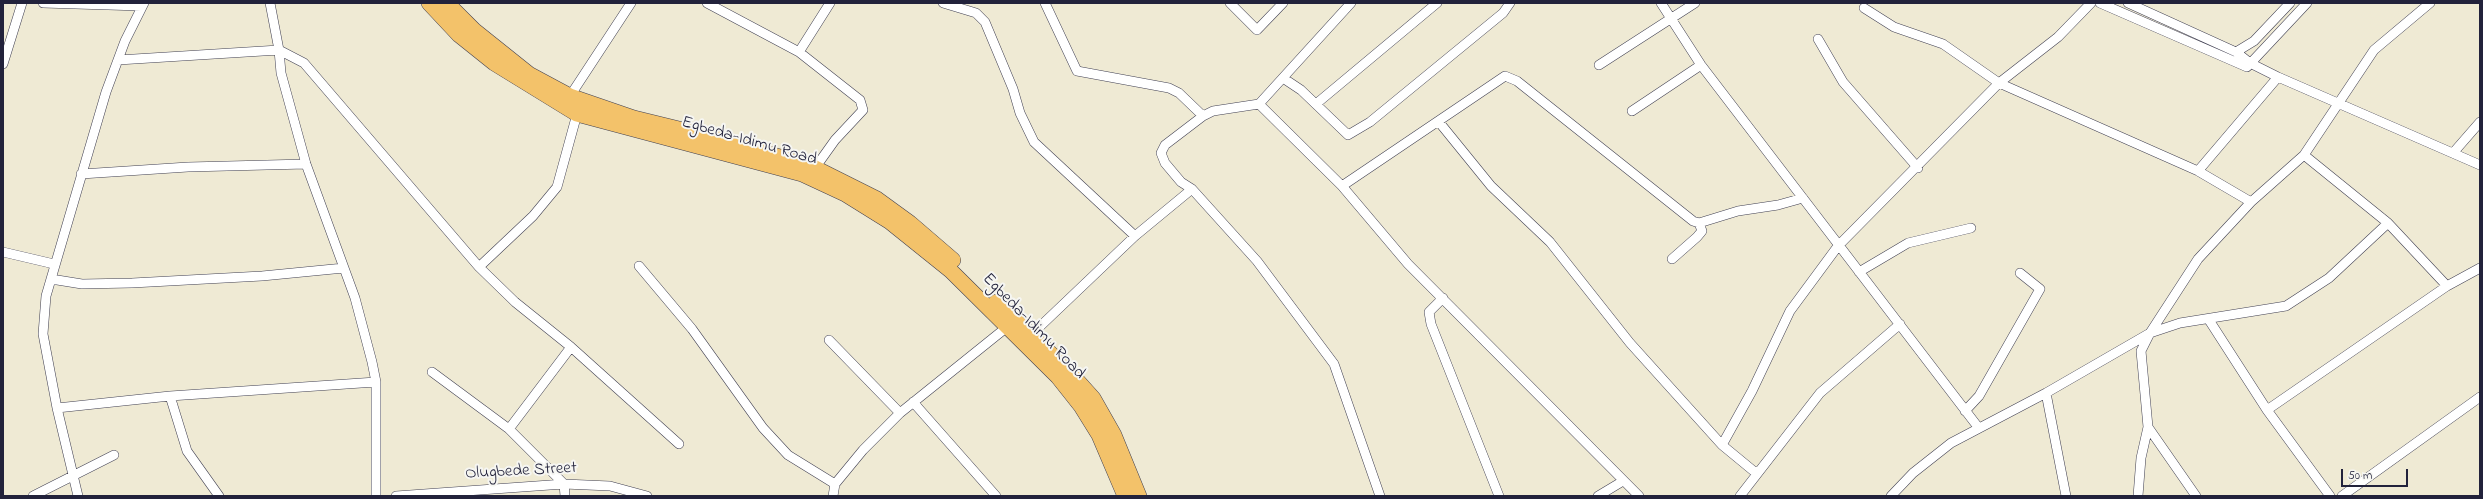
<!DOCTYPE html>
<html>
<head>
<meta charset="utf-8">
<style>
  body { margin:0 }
  #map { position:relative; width:2483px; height:499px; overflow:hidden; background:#efead4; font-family:"Indie Flower",sans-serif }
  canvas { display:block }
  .frame { position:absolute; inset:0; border:4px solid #22223b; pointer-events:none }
  .scale { position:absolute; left:2341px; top:469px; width:67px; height:18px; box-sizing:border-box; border:2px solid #22223b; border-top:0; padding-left:5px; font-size:12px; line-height:14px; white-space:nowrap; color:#22223b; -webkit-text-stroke:3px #f6f6f2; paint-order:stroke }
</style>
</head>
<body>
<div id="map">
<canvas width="2483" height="499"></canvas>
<div class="frame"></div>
<div class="scale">50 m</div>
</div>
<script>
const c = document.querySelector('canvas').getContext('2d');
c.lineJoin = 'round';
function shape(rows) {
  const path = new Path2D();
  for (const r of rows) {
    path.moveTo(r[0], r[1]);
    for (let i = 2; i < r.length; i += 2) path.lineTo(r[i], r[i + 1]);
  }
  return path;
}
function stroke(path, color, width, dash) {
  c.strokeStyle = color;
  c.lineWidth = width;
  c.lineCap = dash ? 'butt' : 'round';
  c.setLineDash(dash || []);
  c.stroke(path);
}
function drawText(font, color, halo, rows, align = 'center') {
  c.font = font + ' "Indie Flower",sans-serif';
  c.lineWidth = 4;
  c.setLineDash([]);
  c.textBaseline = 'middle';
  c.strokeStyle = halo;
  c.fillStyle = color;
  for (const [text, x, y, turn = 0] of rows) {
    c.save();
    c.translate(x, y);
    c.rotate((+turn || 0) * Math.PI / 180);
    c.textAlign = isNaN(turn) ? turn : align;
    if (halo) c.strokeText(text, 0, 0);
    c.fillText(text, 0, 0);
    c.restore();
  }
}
const minor = shape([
  [43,3,141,6],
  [270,3,279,50,281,73,306,164,355,298,372,362,376,382,376,496],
  [707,3,799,52,860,100,863,110,835,140,815,168],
  [943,3,976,13,985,22,1013,89,1020,113,1034,142,1135,236],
  [1045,3,1077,71,1169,88,1179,93,1203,116],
  [1230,3,1257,30,1283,3],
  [1351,3,1259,104,1213,111,1203,116,1165,145,1161,153,1165,163,1181,182,1192,189,1257,261,1334,364,1380,496],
  [1661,3,1701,65,1978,427],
  [2100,3,2247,67,2307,3],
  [2128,3,2236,52,2250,63,2278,77,2480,165],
  [1864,8,1894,27,1943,44,1999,83,2198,171,2251,202],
  [1818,39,1843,82,1918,168],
  [799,52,830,3],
  [2236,52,2254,41,2290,3],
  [118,60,279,50,304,63,479,267,515,302,571,347,679,444],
  [3,64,22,3],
  [1599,65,1695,3],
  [1283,78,1301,90,1348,135,1370,122,1503,13,1510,3],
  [570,96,631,3],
  [1259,104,1342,186,1408,264,1639,496],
  [1316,104,1437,3],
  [1632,111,1701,65],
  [1439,122,1491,186,1550,242,1630,343,1722,445,1756,473],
  [2453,153,2480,122],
  [2304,155,2388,223,2447,286],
  [2198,171,2278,77],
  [81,174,188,167,306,164],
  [1342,186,1505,76,1517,81,1693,221,1699,223,1738,211,1778,205,1803,198],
  [3,252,54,264],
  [1672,259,1697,237,1702,231,1699,223],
  [639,266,692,329,763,428,788,455,835,484],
  [479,267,533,216,557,187,577,114],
  [1859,272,1908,243,1971,228],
  [51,279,82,284,132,283,262,276,344,268],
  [1443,298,1429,312,1431,324,1499,496],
  [2209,320,2267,410,2330,496],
  [1031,335,1135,236,1192,189],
  [829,340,900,413],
  [432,372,509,429,564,484,565,496],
  [2046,393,2066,496],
  [170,396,187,451,219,496],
  [913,402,996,496],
  [57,408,170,396,376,382],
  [2267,410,2447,286,2480,268],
  [1965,411,1979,396,2040,289,2020,273],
  [2148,427,2196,496],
  [509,429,571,347],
  [1722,445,1752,391,1790,311,1838,246,1999,83,2058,37,2091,3],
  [33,496,114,455],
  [78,496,57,408,43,334,46,296,106,92,125,41,144,3],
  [396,496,564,484,610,486,647,496],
  [833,496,835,484,863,450,900,413,1007,327],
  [1598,496,1623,481],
  [1740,496,1820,393,1900,324],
  [1891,496,1913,473,1951,443,2046,393,2150,333,2180,323,2286,306,2329,278,2388,223],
  [2138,496,2141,458,2148,427,2141,351,2150,333,2198,259,2251,202,2304,155,2374,50,2430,3],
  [2342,496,2480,397]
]);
const primary = shape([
  [429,3,459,35,494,63,577,114,802,174,845,194,890,222,951,271,1058,377,1081,406,1099,435,1125,496],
  [447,3,474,30,529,74,570,96,634,118,728,141,815,168,877,199,910,223,953,260],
  [996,302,1066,368,1093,398,1114,435,1139,496]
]);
stroke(minor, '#414052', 10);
stroke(primary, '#414052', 16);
stroke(minor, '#fff', 9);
stroke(primary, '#f3c26a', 15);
drawText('17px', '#22223b', '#f6f6f2', [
  ["Egbeda-Idimu Road",749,142,16],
  ["Egbeda-Idimu Road",1033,327,46],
  ["Olugbede Street",521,472,-3]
]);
</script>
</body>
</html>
